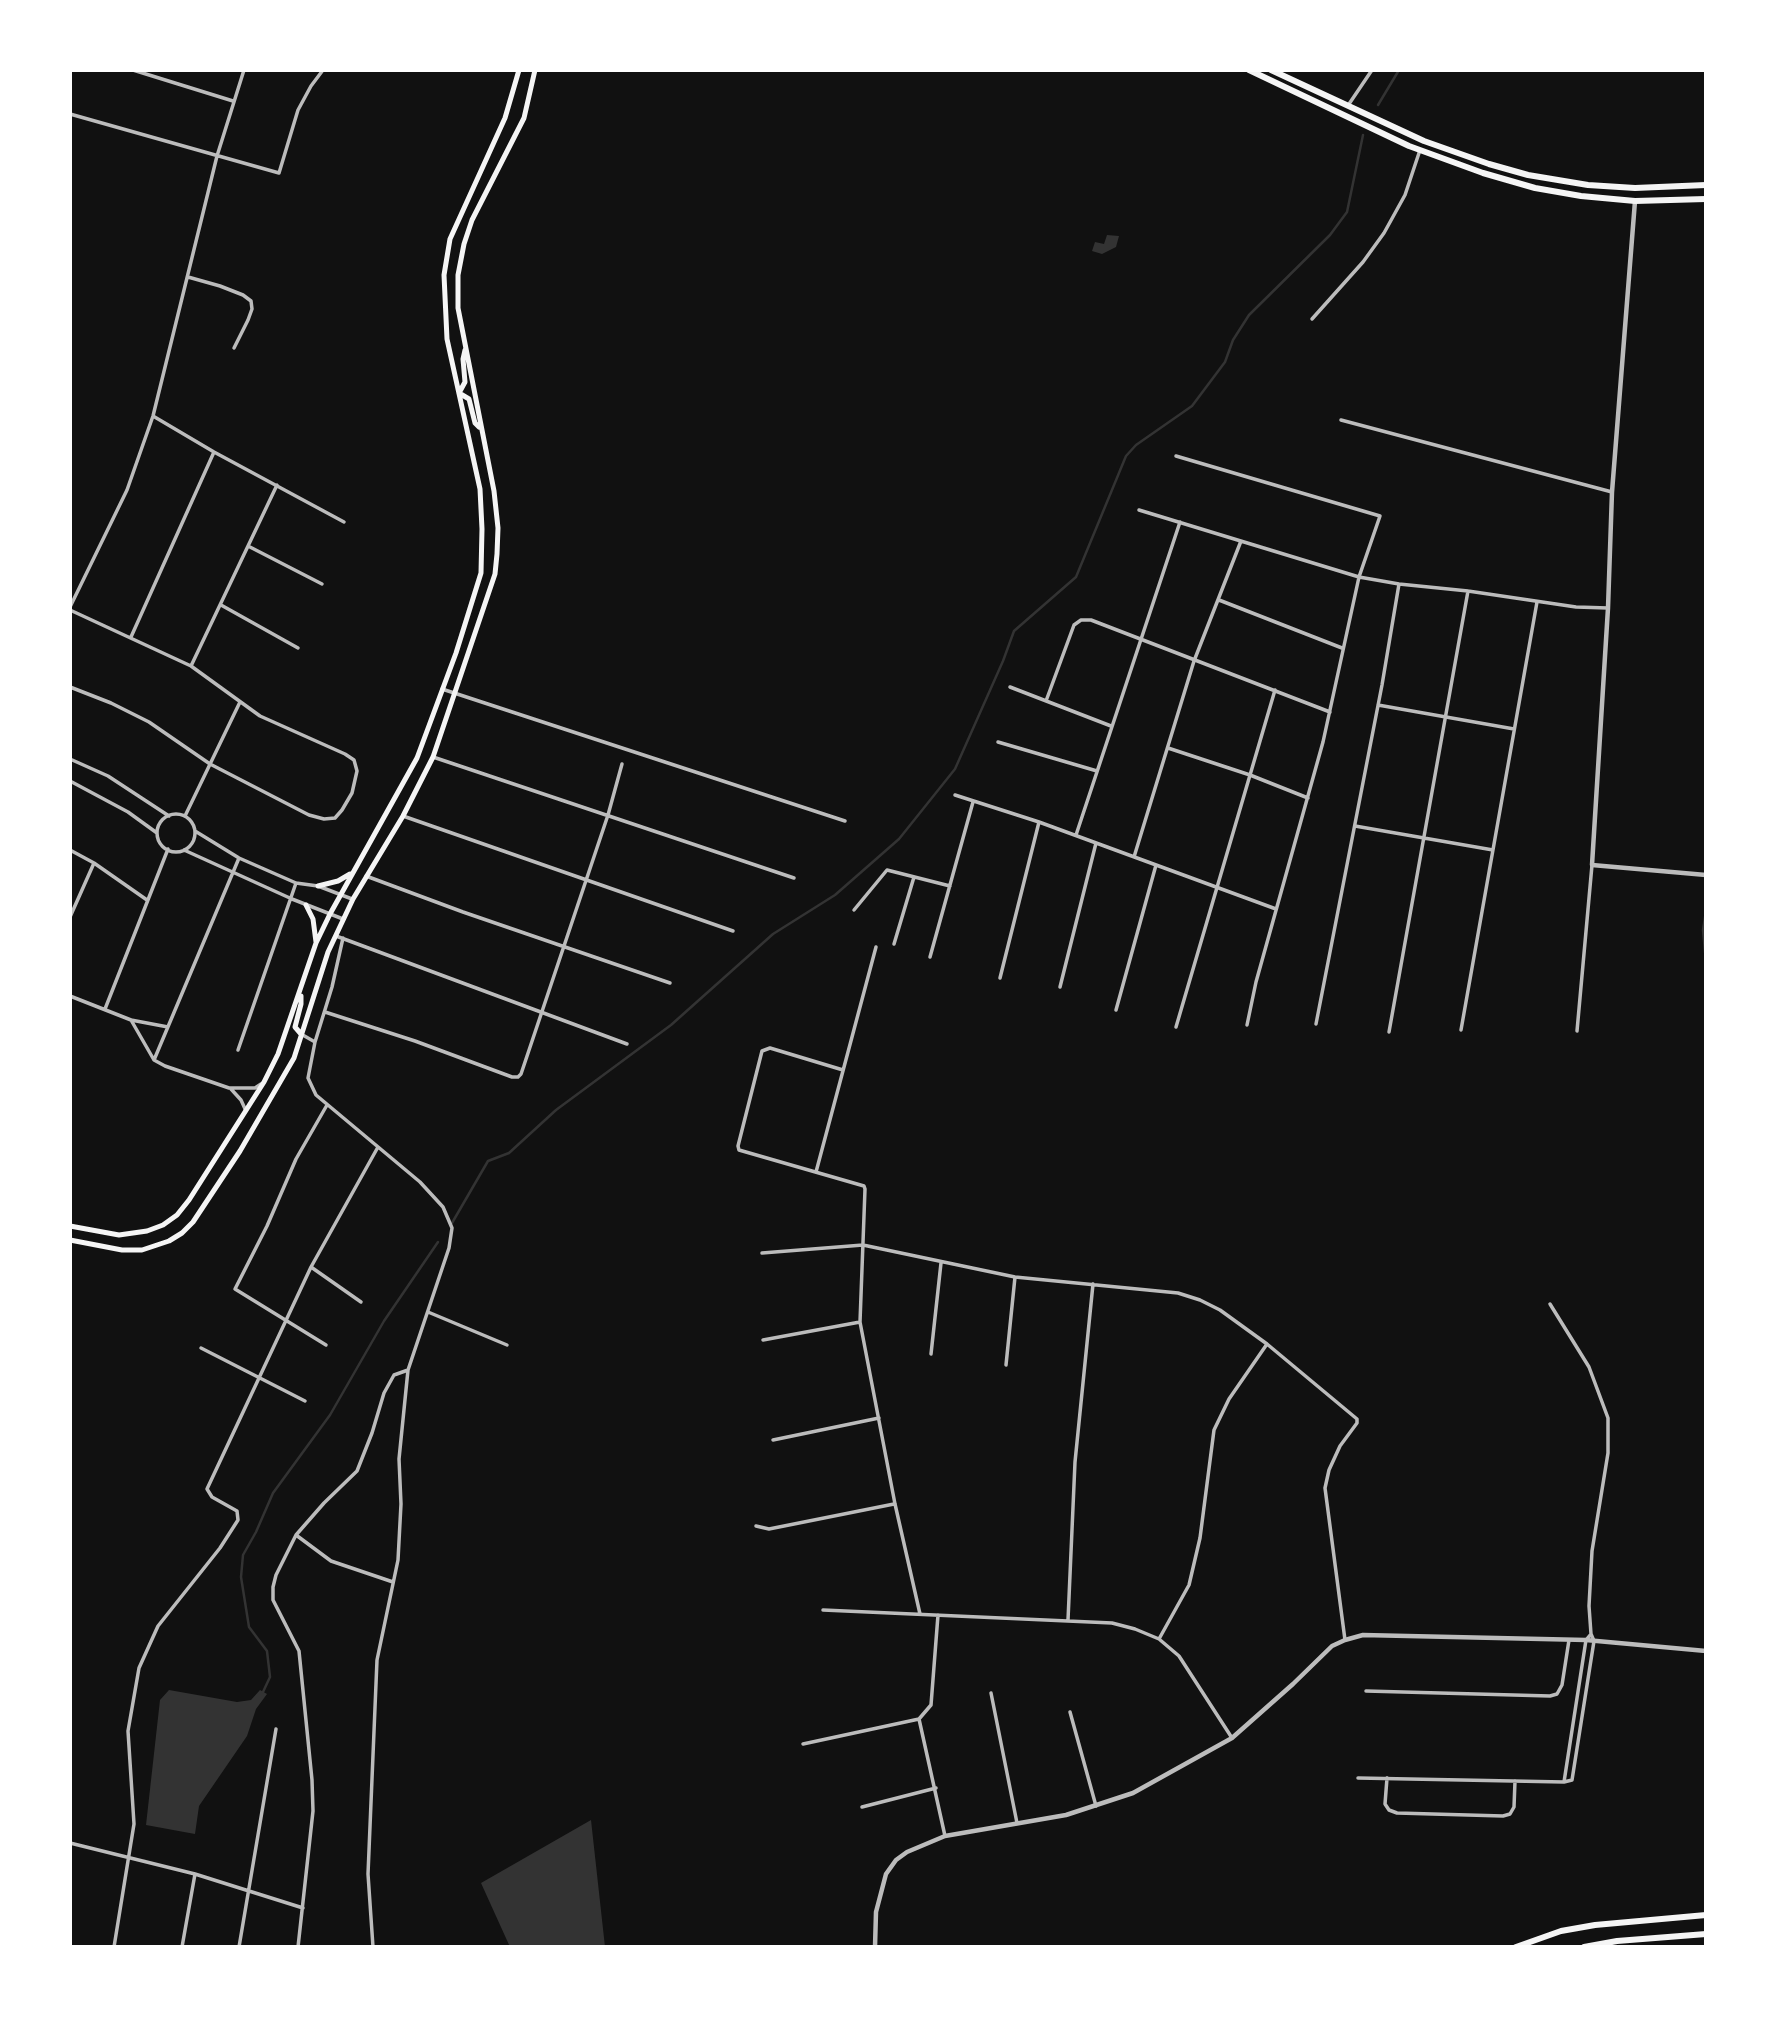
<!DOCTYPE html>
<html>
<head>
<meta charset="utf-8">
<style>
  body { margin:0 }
  #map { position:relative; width:1776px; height:2017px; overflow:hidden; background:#111; font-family:"IBM Plex Sans",sans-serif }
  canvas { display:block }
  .frame { position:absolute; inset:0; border:72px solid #fff; pointer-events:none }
</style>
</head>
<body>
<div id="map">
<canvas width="1776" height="2017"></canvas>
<div class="frame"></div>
</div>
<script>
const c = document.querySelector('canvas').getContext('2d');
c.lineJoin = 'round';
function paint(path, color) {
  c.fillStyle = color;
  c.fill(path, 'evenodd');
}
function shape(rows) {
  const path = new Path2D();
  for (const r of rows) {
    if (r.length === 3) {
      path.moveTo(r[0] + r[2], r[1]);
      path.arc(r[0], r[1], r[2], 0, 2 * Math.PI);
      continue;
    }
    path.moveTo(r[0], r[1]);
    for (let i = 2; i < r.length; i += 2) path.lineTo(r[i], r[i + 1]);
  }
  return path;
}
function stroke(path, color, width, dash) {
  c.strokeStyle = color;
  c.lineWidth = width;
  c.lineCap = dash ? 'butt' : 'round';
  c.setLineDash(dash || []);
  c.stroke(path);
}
paint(shape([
  [1107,235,1119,236,1116,247,1102,254,1092,251,1095,242,1104,244],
  [169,1690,237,1702,251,1700,260,1690,267,1694,256,1709,247,1736,199,1806,195,1834,146,1825,160,1700],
  [591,1820,605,1947,510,1947,481,1883]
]), '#333');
stroke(shape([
  [1378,105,1399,70],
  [1706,911,1703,930,1706,962],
  [452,1223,488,1161,509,1153,556,1110,671,1025,773,934,835,895,899,839,955,769,1003,661,1014,631,1076,577,1126,456,1136,445,1192,406,1225,362,1233,340,1249,315,1330,235,1347,212,1363,135],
  [263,1692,270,1677,267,1651,249,1627,241,1577,243,1555,256,1532,273,1493,330,1415,384,1321,438,1242]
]), '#333', 2.5);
stroke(shape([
  [133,70,233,101],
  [1349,104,1372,70],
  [70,114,279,173,298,110,311,86,323,70],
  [188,277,220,286,243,295,251,301,252,309,248,320,234,348],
  [1312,319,1363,262,1384,233,1405,195,1420,150],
  [153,416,214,452,344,522],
  [1341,420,1612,492],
  [1176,456,1380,516,1359,577,1323,742,1256,982,1247,1025],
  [1139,510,1359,577,1399,584,1468,591,1576,607,1608,608],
  [248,546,322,584],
  [1219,600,1342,648],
  [221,605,298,648],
  [70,607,127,490,153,416,217,156,244,70],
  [70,610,191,666,260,716,345,754,354,760,357,771,352,793,342,810,335,818,324,819,309,815,210,764,149,722,111,703,70,687],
  [131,637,214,452],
  [191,666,277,485],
  [1010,687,1111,726],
  [442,689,845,821],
  [1046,701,1074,625,1081,620,1091,620,1330,712],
  [1378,705,1514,729],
  [998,742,1097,771],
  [1168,748,1250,775,1308,798],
  [433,757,794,878],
  [70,759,108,776,169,816],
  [70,781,128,812,157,833],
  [955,795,1039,822,1276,909],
  [176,833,19],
  [185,816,240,702],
  [403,816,733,931],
  [1355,826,1493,850],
  [195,831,239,858,296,883,318,886,352,899],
  [1076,835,1180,522],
  [70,850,94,863,147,900],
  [184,850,292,899,343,919],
  [1134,857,1194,661,1241,541],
  [366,876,463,912,670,983],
  [854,910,887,870,950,886],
  [70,917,94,863],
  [336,936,627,1044],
  [894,944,914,877],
  [930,957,973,802],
  [1000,978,1039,822],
  [1060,987,1096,843],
  [70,996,131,1020,154,1060,165,1066,229,1088,255,1088,261,1084],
  [105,1009,168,849],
  [1116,1010,1156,865],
  [325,1012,415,1041,512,1077,518,1077,521,1074,608,815,622,764],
  [131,1020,168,1027],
  [1316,1024,1382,685,1399,584],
  [1176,1027,1275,690],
  [1461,1030,1537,602],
  [1577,1031,1592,865],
  [1389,1032,1468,591],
  [301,1034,315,1042,308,1078,316,1095,420,1182,443,1207,452,1228,449,1248,408,1370,399,1459,401,1504,398,1560,377,1660,368,1874,373,1947],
  [315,1042,332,987,343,938],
  [238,1050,296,883],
  [154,1060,239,858],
  [843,1070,770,1048,762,1051,738,1146,739,1150,864,1186,865,1189,860,1322,895,1504,920,1614],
  [231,1089,241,1100,246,1111],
  [816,1172,876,947],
  [762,1253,863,1245,1015,1277,1178,1293,1200,1300,1220,1310,1267,1344,1357,1419,1357,1423,1340,1446,1329,1470,1325,1488,1345,1640],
  [311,1267,361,1302],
  [428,1312,507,1345],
  [763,1340,860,1322],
  [326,1345,235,1289,267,1226,296,1159,327,1105],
  [201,1348,305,1401],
  [931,1354,941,1263],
  [1006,1365,1015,1277],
  [773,1440,879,1418],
  [756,1526,769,1529,894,1504],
  [296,1535,331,1561,393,1582],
  [823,1610,1112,1623,1135,1629,1159,1639,1179,1656,1232,1738],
  [1068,1620,1075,1462,1093,1284],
  [1159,1639,1189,1585,1200,1538,1214,1430,1229,1399,1267,1344],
  [1366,1691,1550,1696,1557,1694,1562,1685,1569,1640],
  [991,1693,1017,1823],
  [1070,1712,1096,1806],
  [919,1719,945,1836],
  [803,1744,919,1719,931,1705,938,1615],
  [1358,1778,1564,1782,1572,1780,1594,1641,1591,1634,1589,1606,1592,1551,1608,1453,1608,1418,1589,1367,1550,1304],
  [1387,1778,1385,1804,1389,1810,1397,1813,1503,1816,1510,1814,1514,1807,1515,1781],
  [1564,1782,1586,1640,1591,1634],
  [862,1807,936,1788],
  [70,1843,195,1874,303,1908],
  [114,1947,134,1824,128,1731,139,1668,158,1626,220,1548,238,1520,237,1511,212,1497,207,1489,311,1267,378,1147],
  [182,1947,195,1874],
  [239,1947,276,1729],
  [298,1947,313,1811,312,1780,299,1651,273,1600,273,1587,276,1575,296,1535,324,1503,357,1471,372,1433,384,1393,394,1375,408,1370]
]), '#bcbcbc', 3.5);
stroke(shape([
  [1635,201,1612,492,1608,608,1592,865,1706,875],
  [875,1947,876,1912,886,1874,896,1860,907,1852,945,1836,1066,1815,1133,1793,1232,1738,1293,1684,1332,1646,1345,1640,1363,1635,1586,1640,1706,1651]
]), '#bcbcbc', 4.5);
stroke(shape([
  [459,393,465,382,463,359,465,350],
  [459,393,469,399,475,423,479,427],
  [318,886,338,881,350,874],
  [306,905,313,919,316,942],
  [301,996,301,1004,295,1027,301,1034],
  [70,1226,119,1235,147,1231,163,1225,177,1215,189,1200,264,1082,278,1054,316,943,330,914,417,758,456,653,481,573,482,529,480,489,447,339,444,275,450,239,505,118,519,70],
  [70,1240,122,1250,142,1250,169,1241,182,1233,193,1222,240,1151,294,1058,328,952,353,899,403,816,433,757,495,574,497,554,498,528,494,491,458,308,458,275,464,244,472,220,524,118,535,70]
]), '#f5f5f5', 5);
stroke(shape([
  [1249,70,1409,146,1483,173,1535,188,1581,196,1635,201,1706,199],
  [1271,70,1424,141,1489,164,1528,175,1588,185,1635,188,1706,185],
  [1516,1947,1561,1931,1595,1925,1706,1915],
  [1584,1947,1617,1941,1706,1934]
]), '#f5f5f5', 6);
</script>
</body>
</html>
